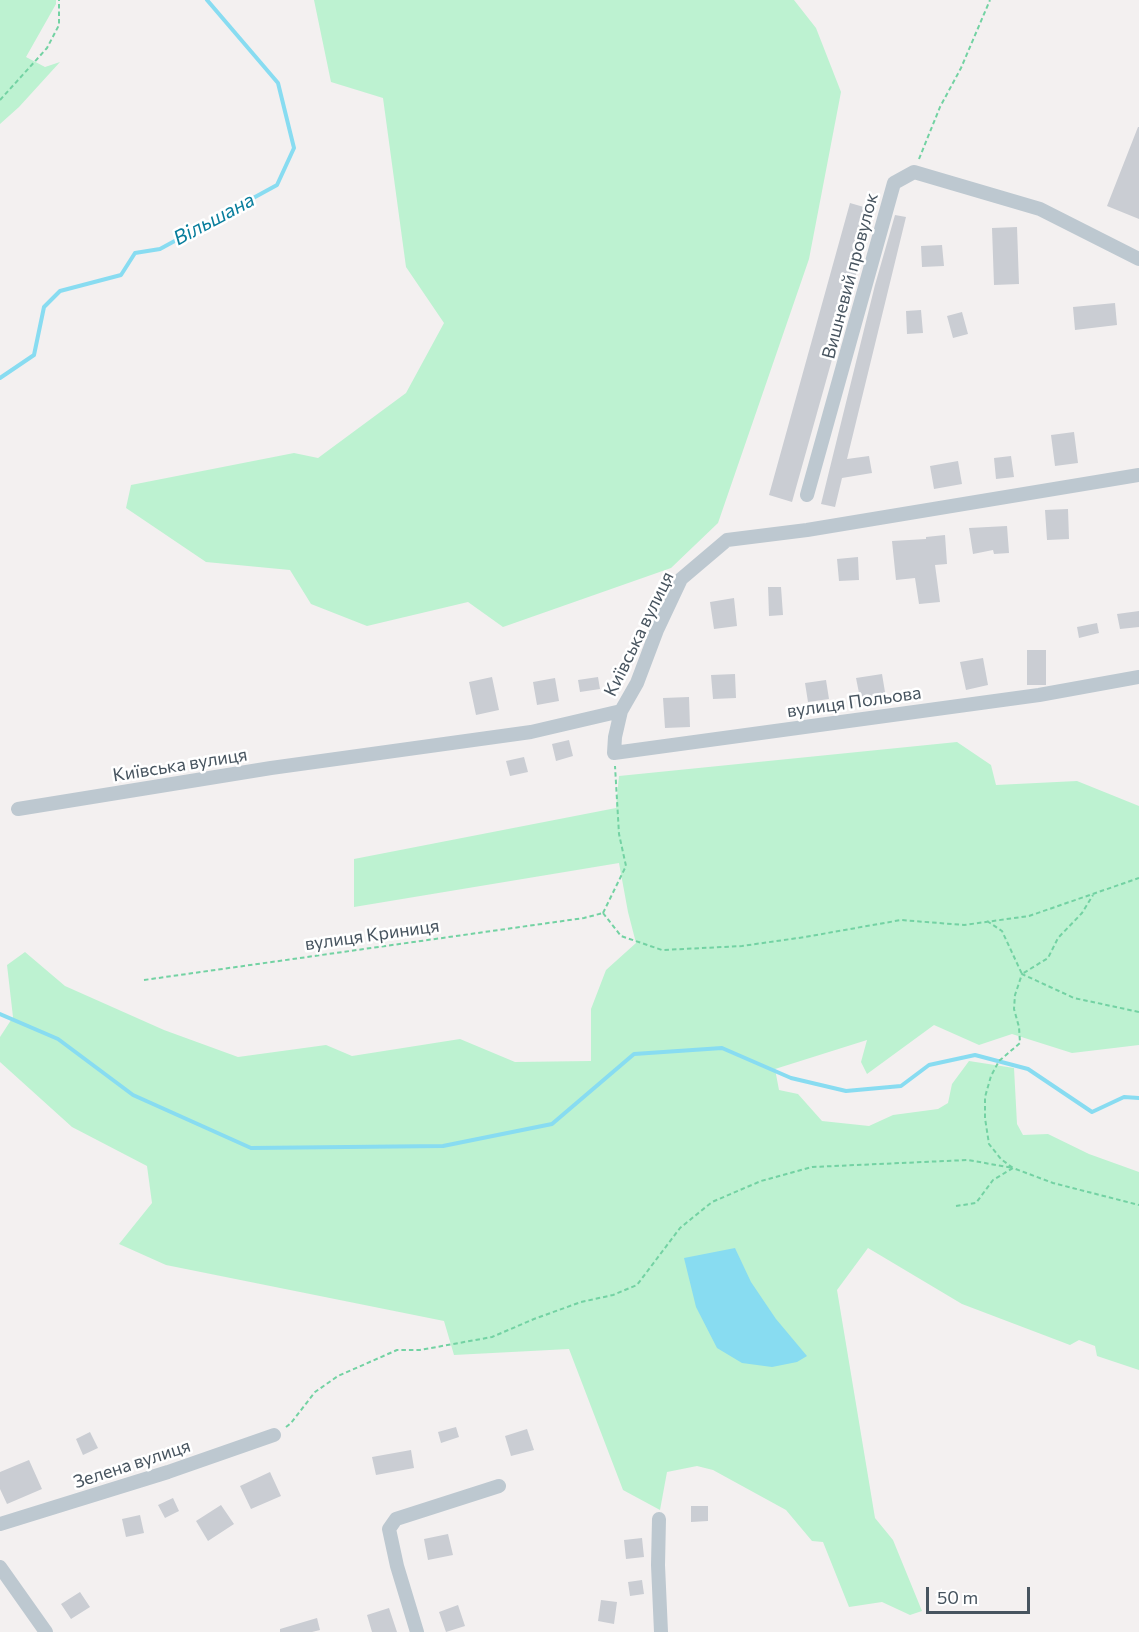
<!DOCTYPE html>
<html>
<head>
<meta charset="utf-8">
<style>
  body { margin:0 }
  #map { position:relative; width:1139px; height:1632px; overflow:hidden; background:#f3f0f0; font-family:Commissioner,sans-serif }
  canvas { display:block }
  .scale { position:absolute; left:926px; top:1587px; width:104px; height:27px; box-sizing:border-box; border:3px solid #47545f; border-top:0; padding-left:8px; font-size:18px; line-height:21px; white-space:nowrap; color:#47545f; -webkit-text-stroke:4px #fff; paint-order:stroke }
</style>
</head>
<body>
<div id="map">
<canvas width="1139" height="1632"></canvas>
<div class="scale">50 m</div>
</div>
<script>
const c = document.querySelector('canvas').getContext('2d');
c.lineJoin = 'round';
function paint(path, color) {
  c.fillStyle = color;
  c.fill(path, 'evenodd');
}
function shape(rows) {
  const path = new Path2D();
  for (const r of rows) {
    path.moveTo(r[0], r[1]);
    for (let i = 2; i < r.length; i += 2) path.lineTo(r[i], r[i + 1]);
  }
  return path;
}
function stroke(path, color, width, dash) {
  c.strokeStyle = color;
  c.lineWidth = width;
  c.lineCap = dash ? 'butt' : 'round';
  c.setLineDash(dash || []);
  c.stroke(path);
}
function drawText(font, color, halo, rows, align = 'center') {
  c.font = font + ' Commissioner,sans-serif';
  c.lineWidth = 5;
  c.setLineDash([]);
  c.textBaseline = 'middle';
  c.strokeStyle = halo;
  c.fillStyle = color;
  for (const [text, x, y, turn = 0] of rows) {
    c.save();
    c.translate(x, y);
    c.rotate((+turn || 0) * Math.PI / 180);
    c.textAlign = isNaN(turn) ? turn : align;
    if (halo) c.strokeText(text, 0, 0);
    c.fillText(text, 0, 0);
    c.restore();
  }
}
paint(shape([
  [0,0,56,0,56,4,26,57,45,67,60,62,19,107,0,124],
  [314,0,794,0,816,28,841,92,809,259,718,523,671,568,503,627,468,602,367,626,311,604,290,570,206,562,126,508,131,485,294,453,318,458,406,393,444,323,406,267,383,98,331,82],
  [957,742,991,765,996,785,1077,781,1139,806,1139,1045,1072,1053,1012,1034,979,1045,934,1025,867,1074,861,1062,867,1040,775,1069,779,1090,798,1094,822,1121,869,1126,893,1115,938,1109,948,1103,952,1084,969,1061,1014,1068,1017,1124,1023,1135,1048,1134,1089,1154,1139,1172,1139,1370,1097,1356,1095,1346,1079,1340,1070,1345,962,1304,868,1248,837,1290,875,1518,893,1540,922,1611,910,1615,882,1602,849,1607,823,1542,812,1541,786,1510,713,1470,697,1466,667,1472,660,1510,623,1490,569,1349,454,1355,444,1321,166,1265,119,1244,152,1203,147,1166,72,1127,0,1062,0,1037,13,1017,7,965,25,952,65,986,164,1030,238,1057,326,1045,352,1056,460,1039,515,1062,591,1061,591,1009,606,970,636,943,628,912,619,863,354,907,354,859,616,808,619,776]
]), '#bdf2d1');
paint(shape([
  [735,1248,751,1282,776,1319,807,1356,797,1362,772,1367,742,1363,717,1348,696,1307,684,1258]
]), '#88dcf1');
stroke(shape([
  [0,378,34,355,44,307,60,291,121,275,135,253,160,249,277,185,294,148,278,83,207,0],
  [0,1014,58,1039,133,1095,251,1148,443,1146,552,1124,634,1054,722,1048,791,1078,846,1091,901,1086,929,1065,975,1055,1028,1069,1092,1112,1124,1097,1139,1098]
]), '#88dcf1', 4);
paint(shape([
  [1138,127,1139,127,1139,219,1107,206],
  [850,203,874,210,792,502,769,495],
  [895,215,906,217,847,459,869,456,872,473,842,478,835,507,821,504,875,285],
  [1017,227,1019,284,994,285,992,228],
  [942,245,944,266,922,267,921,246],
  [1115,303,1117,325,1075,330,1073,307],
  [921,310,923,333,907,334,906,311],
  [962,312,968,334,953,338,947,316],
  [1074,432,1078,463,1055,466,1051,435],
  [1011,456,1014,477,996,479,994,458],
  [958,461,962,484,934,489,930,466],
  [1068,509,1069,539,1047,540,1045,510],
  [1007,526,1009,553,994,554,993,550,973,554,969,528],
  [945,535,947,564,935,565,940,602,919,604,915,578,896,580,892,541,926,539,926,537],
  [858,557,859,580,839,581,837,559],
  [768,587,781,587,783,615,769,616],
  [734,598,737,626,714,629,710,602],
  [1139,611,1139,627,1120,629,1117,614],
  [1097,623,1099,633,1079,638,1077,627],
  [1027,650,1046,650,1046,685,1027,685],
  [983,658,988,685,966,690,960,662],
  [735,674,736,698,713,699,711,675],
  [882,674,886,698,861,703,856,678],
  [492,677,499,710,476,715,469,682],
  [598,677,600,689,580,692,578,680],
  [555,678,559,701,537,705,533,682],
  [826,680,829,699,808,702,805,683],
  [689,697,690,727,665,728,663,698],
  [569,740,573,756,556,761,552,744],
  [524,757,528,772,510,776,506,761],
  [456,1427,459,1437,441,1443,438,1432],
  [527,1429,534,1450,511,1456,505,1436],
  [90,1432,98,1448,83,1455,76,1439],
  [411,1450,414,1468,376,1475,372,1457],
  [29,1460,42,1489,7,1504,0,1489,0,1472],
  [270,1472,281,1496,251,1509,240,1486],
  [173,1498,179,1511,165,1518,158,1505],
  [221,1505,234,1524,208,1541,196,1521],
  [691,1506,708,1506,708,1521,691,1522],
  [140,1515,144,1533,126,1537,122,1519],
  [448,1534,453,1555,428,1560,424,1539],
  [642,1538,644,1557,626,1559,624,1540],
  [642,1580,644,1594,630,1596,628,1582],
  [80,1592,90,1607,71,1619,61,1604],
  [601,1600,617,1602,614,1624,598,1621],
  [458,1605,465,1626,446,1632,439,1612],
  [389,1608,397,1632,372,1632,367,1615],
  [317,1618,320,1630,312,1632,280,1632,280,1629]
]), '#cacdd3');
stroke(shape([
  [0,100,47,48,59,25,59,0],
  [919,159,940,107,961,68,990,0],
  [603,913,621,936,662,950,742,946,805,937,901,920,964,925,1029,916,1139,878],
  [603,913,626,866,619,834,615,766],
  [987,921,1002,931,1022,974,1048,958,1058,938,1082,913,1093,895],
  [144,980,584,918,603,913],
  [956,1206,976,1203,993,1180,1013,1168,1053,1183,1139,1205],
  [286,1427,291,1423,315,1392,338,1376,397,1350,420,1350,492,1337,534,1319,581,1302,613,1295,637,1285,680,1228,712,1202,761,1181,812,1167,968,1160,1013,1168,1001,1159,989,1144,985,1118,985,1097,991,1076,999,1061,1020,1043,1019,1027,1014,1009,1015,995,1022,974,1074,998,1139,1012]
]), '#73d2a3', 2, [4.5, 3]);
stroke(shape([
  [807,495,894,183,914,172,1040,209,1139,259],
  [621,711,615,737,614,753,1039,695,1139,677],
  [18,809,271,768,531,732,621,711,637,683,657,630,681,579,727,540,807,530,1139,475],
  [659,1519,658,1565,661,1632],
  [0,1524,168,1472,274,1435],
  [0,1567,46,1632],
  [417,1632,397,1566,389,1529,396,1519,499,1486]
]), '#bdc8d0', 14);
drawText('18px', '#47545f', '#fff', [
  ["Вишневий провулок",850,276,-75],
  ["Київська вулиця",639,634,-64],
  ["вулиця Польова",854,702,-8],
  ["Київська вулиця",180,765,-9],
  ["вулиця Криниця",372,935,-8],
  ["Зелена вулиця",132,1464,-18]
]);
drawText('italic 20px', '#077d9c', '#fff', [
  ["Вільшана",214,219,-28]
]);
</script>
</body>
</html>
